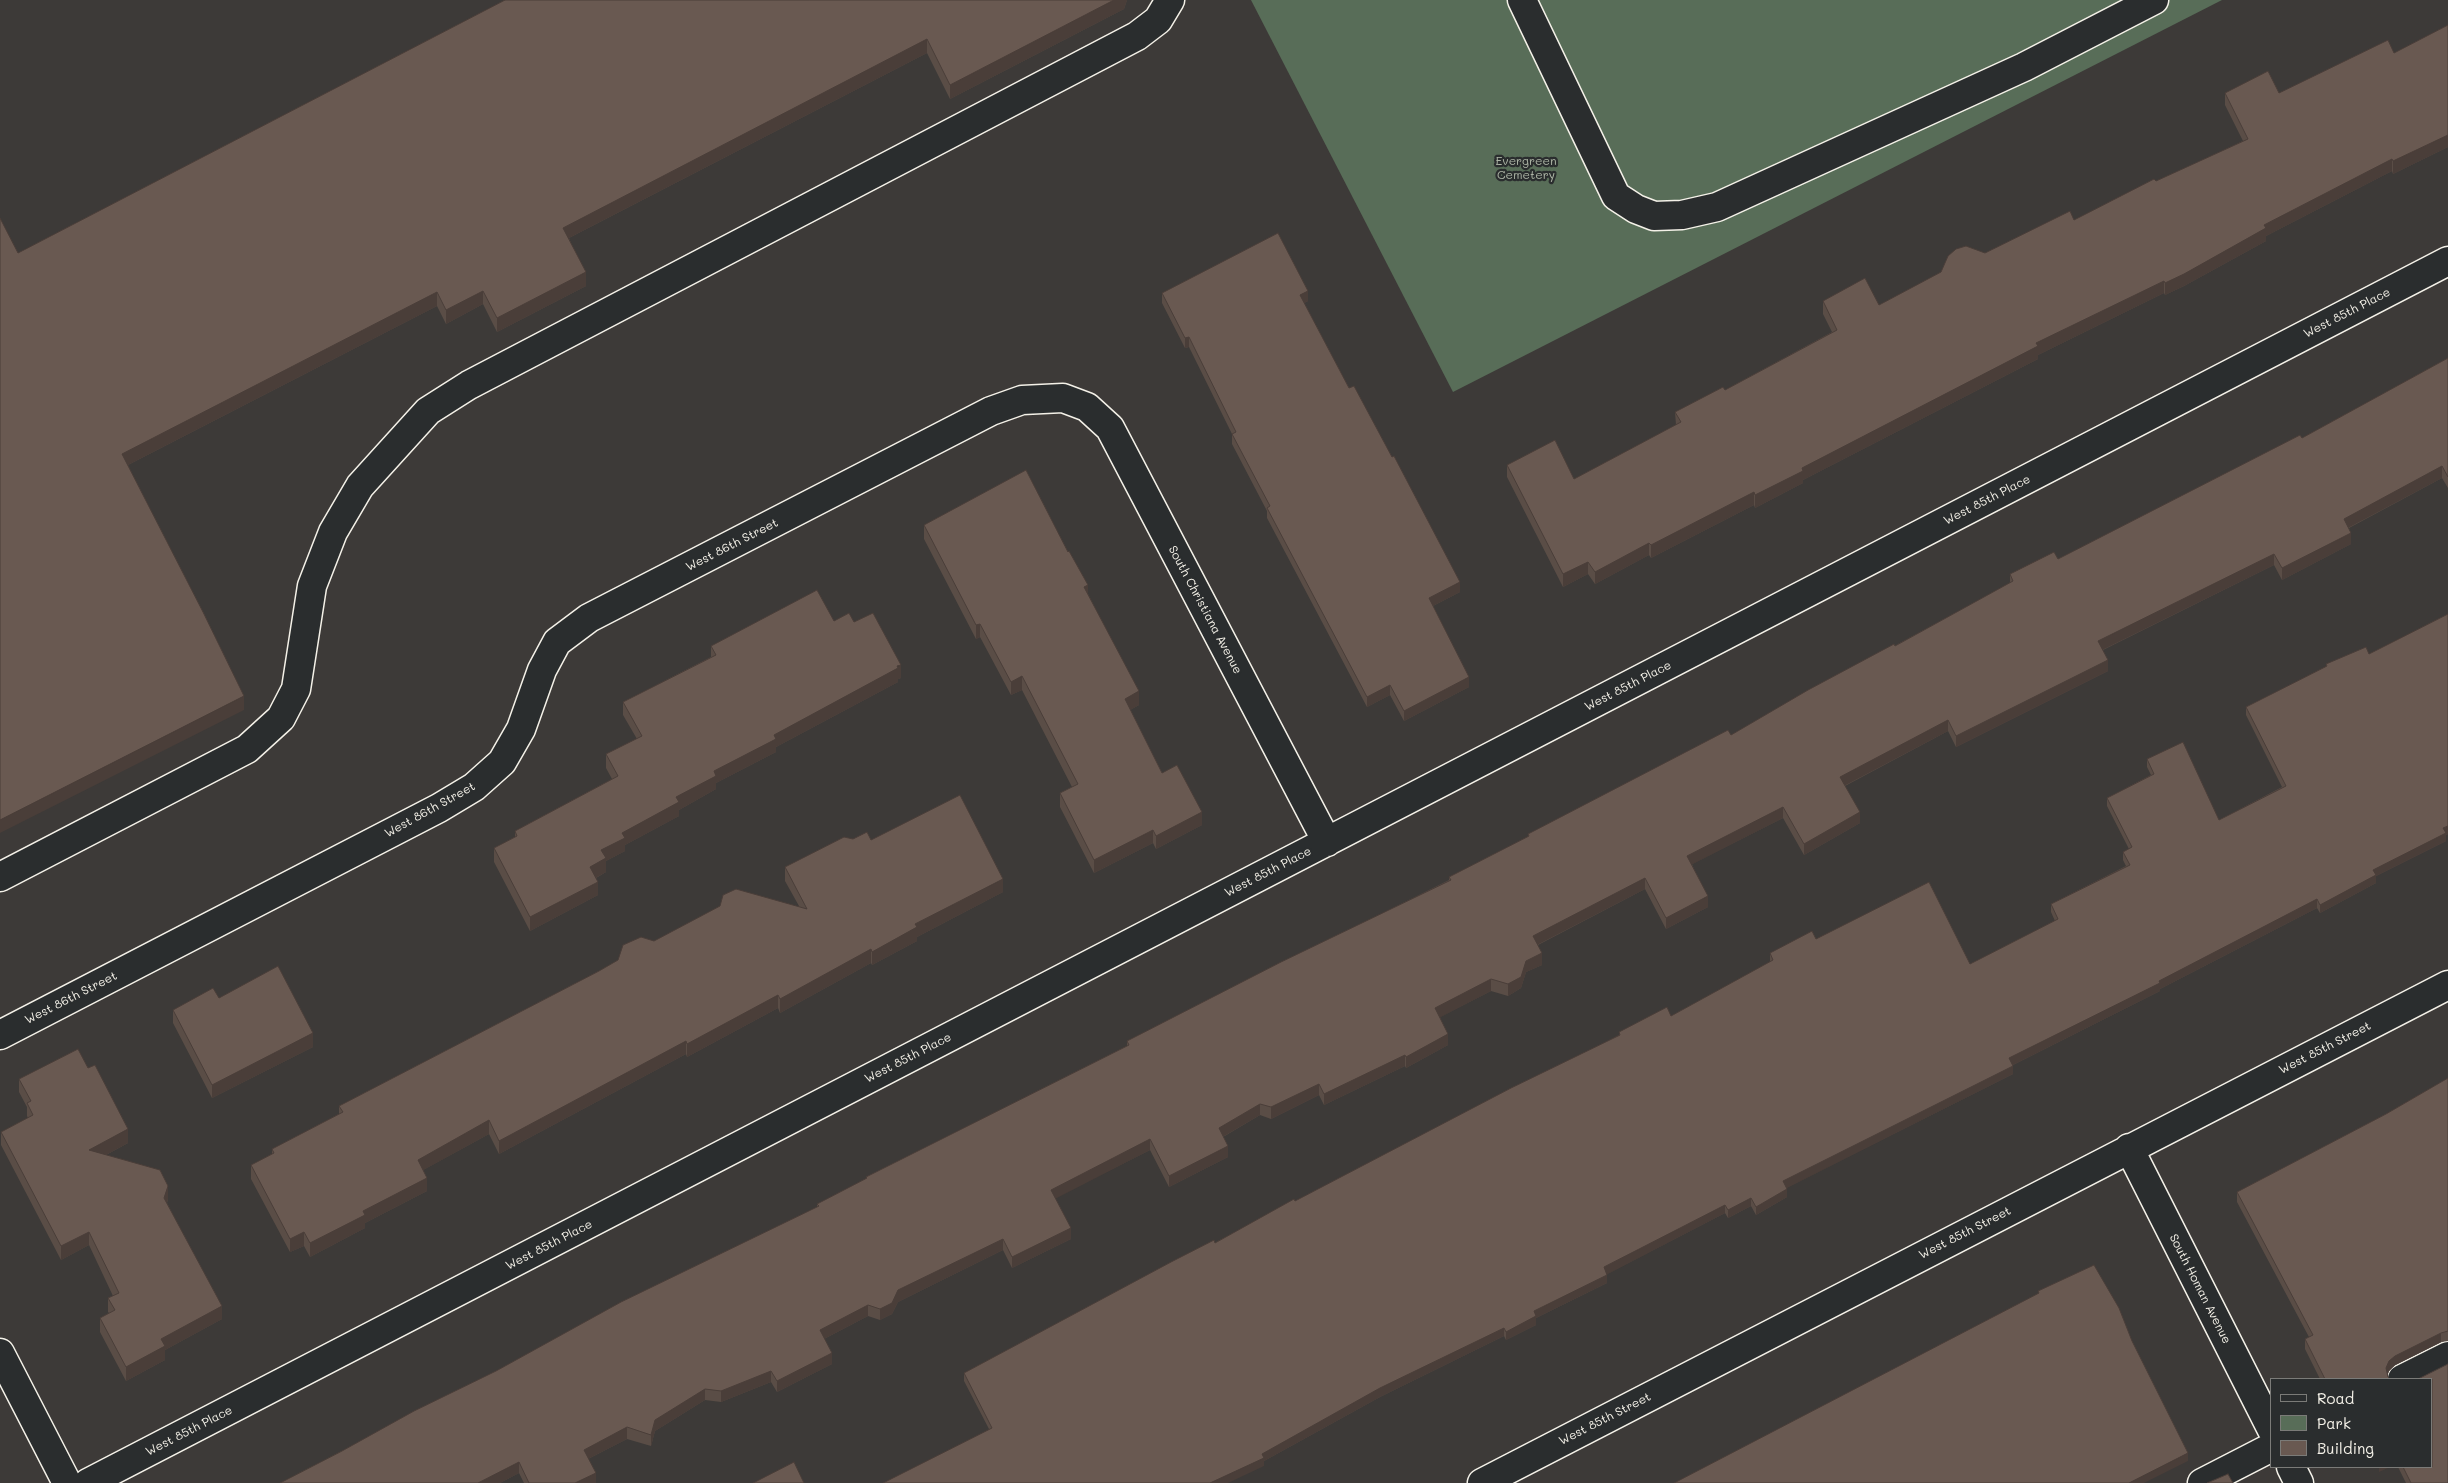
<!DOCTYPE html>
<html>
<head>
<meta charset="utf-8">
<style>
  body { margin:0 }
  #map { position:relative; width:2448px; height:1483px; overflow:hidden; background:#3d3a38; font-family:Mali,sans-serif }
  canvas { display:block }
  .legend { position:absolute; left:2270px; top:1378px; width:162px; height:90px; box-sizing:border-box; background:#2a2d2e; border:1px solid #7b7b78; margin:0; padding:6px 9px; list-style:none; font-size:15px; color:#f4f1e8 }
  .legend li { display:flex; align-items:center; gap:10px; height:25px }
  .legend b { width:25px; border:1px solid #7b7b78 }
</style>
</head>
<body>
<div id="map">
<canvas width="2448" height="1483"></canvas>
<ul class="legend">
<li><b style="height:6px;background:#2a2d2e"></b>Road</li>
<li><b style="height:14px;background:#586d58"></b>Park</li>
<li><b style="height:14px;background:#695951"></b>Building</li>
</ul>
</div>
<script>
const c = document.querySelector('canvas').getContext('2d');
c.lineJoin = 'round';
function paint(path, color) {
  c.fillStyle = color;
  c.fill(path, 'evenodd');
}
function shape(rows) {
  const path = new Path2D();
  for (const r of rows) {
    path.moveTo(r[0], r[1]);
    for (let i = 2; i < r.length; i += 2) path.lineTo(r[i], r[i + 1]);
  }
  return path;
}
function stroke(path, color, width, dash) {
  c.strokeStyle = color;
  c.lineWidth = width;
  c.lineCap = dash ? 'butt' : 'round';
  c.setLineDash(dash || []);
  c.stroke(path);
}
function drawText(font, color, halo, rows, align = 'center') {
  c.font = font + ' Mali,sans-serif';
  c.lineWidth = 4.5;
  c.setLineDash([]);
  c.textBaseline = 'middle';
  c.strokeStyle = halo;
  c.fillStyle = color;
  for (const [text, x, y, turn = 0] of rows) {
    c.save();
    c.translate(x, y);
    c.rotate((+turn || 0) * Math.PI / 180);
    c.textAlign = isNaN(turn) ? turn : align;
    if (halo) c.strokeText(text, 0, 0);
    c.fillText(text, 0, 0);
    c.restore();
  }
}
paint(shape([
  [1251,0,2222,0,1453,392]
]), '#586d58');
const minor = shape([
  [1522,0,1616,196,1636,209,1654,216,1682,215,1717,207,2024,67,2154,0],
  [0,877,247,749,281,718,296,689,312,586,333,532,360,486,428,411,469,385,1137,36,1158,20,1170,0],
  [0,1035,439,808,474,787,502,762,521,729,542,670,557,642,589,618,991,411,1022,400,1063,398,1087,407,1110,428,1327,842],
  [2129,1148,2272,1430],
  [0,1353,67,1483],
  [2402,1379,2448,1356],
  [2291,1467,2299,1483],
  [88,1483,2448,261],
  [1482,1483,2448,985],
  [2202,1483,2272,1447]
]);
stroke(minor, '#f4f1e8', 31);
stroke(minor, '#2a2d2e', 28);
paint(shape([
  [505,0,1127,0,1124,9,950,99,927,53,569,238,586,286,497,332,483,304,446,324,437,306,128,465,244,710,18,253],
  [2448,25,2448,147,2393,174,2392,171,2266,236,2266,241,2184,286,2165,295,2164,293,2038,355,2038,359,1803,480,1803,483,1755,508,1754,505,1651,558,1649,555,1595,584,1588,574,1563,587,1507,477,1507,465,1574,479,1676,425,1675,412,1725,390,1832,332,1823,314,1823,301,1879,305,1985,253,2074,220,2243,141,2225,105,2225,93,2279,93,2394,53],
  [1162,293,1308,301,1304,303,1349,388,1460,592,1433,606,1469,687,1404,721,1390,695,1367,707,1267,518,1267,511,1232,444,1232,434,1189,347,1185,348,1162,303],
  [2448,358,2448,488,2442,478,2349,528,2351,544,2282,580,2274,565,2103,650,2108,671,1956,747,1948,731,1845,786,1860,823,1804,855,1783,818,1692,864,1708,907,1666,929,1645,889,1538,945,1542,965,1526,972,1521,988,1508,996,1491,991,1440,1017,1448,1045,1406,1068,1405,1066,1324,1105,1319,1095,1271,1119,1260,1115,1223,1137,1228,1157,1169,1187,1150,1150,1055,1198,1071,1239,1012,1268,1003,1250,898,1302,892,1314,880,1320,868,1316,824,1339,832,1364,777,1392,771,1382,721,1402,705,1400,655,1431,651,1446,627,1439,588,1459,596,1483,524,1483,519,1473,500,1483,280,1483,496,1371,817,1207,817,1204,866,1179,866,1177,1127,1046,1127,1041,1449,880,1449,877,1528,837,1528,834,1731,735,2010,583,2010,574,2058,559,2302,438],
  [924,525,1088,594,1139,705,1130,710,1162,773,1202,825,1156,849,1153,843,1094,873,1060,807,1060,793,1072,787,1022,690,1011,695,980,637,976,639,924,539],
  [2448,614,2448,834,2446,835,2446,841,2376,876,2376,883,2320,913,2317,908,2160,989,2160,991,2013,1065,2013,1074,1786,1188,1787,1197,1756,1215,1751,1206,1728,1218,1725,1213,1607,1274,1607,1283,1536,1318,1536,1325,1506,1340,1504,1336,1380,1397,1264,1461,1264,1466,989,1429,964,1381,964,1373,1295,1201,1619,1035,1619,1032,1671,1016,1770,962,1770,953,1816,939,1970,964,2055,921,2051,912,2051,904,2126,866,2123,860,2123,852,2129,849,2107,806,2107,798,2151,775,2147,767,2147,759,2219,820,2282,787,2246,715,2246,707,2326,667,2326,664,2369,654],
  [834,621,854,622,901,678,898,679,898,682,776,747,776,752,716,783,716,789,679,810,679,816,625,845,625,851,606,861,606,872,596,878,598,895,530,931,494,862,494,848,515,837,515,831,612,779,606,768,606,754,637,739,623,715,623,702,711,657,711,646],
  [853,839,871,840,1003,892,917,937,917,941,872,965,871,963,780,1013,778,1008,687,1057,686,1054,499,1154,489,1134,423,1170,427,1191,365,1223,365,1228,310,1257,304,1246,290,1252,251,1179,251,1165,272,1154,272,1149,339,1114,339,1106,599,971,654,941,799,906,785,881,785,867],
  [219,998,313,1047,212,1098,173,1023,173,1010],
  [2448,1078,2448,1341,2441,1342,2395,1365,2389,1371,2388,1374,2388,1377,2390,1379,2320,1379,2305,1349,2305,1339,2309,1337,2237,1202,2237,1192,2386,1114],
  [19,1079,128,1143,106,1155,168,1199,167,1203,222,1319,165,1350,165,1360,126,1381,100,1332,100,1318,109,1313,108,1312,108,1298,113,1296,89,1245,61,1260,1,1145,1,1132,28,1118,27,1116,27,1107,19,1092],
  [2398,1467,2432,1467,2448,1483,2406,1483]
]), '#5a4d46');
paint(shape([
  [1114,0,1127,0,1124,9,950,99,950,85],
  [927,39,927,53,563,241,563,228],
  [2448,135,2448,147,2393,174,2393,161],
  [2392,159,2392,171,2266,236,2266,241,2184,286,2165,295,2165,283,2264,225],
  [586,272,586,286,497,332,497,318],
  [2164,281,2164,293,2038,355,2038,359,1803,480,1803,483,1755,508,1755,495,1802,468,2036,343],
  [483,291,483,304,446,324,446,310],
  [1308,291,1308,301,1300,305,1300,295],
  [437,292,437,306,122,468,122,454],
  [1189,337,1189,347,1185,348,1185,338],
  [2442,466,2442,478,2344,530,2344,519],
  [1754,492,1754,505,1651,558,1651,545],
  [2351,533,2351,544,2282,580,2282,568],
  [1649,543,1649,555,1595,584,1595,572],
  [2274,554,2274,565,2098,652,2098,641],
  [1588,562,1588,574,1563,587,1563,574],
  [1460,582,1460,592,1429,608,1429,598],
  [1088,585,1088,599,1084,587],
  [980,624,980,637,976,639,976,625],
  [2108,660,2108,671,1956,747,1956,736],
  [901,665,901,678,898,679,898,682,776,747,776,752,716,783,716,789,679,810,679,816,625,845,625,851,606,861,606,872,590,881,590,867,601,850,622,833,676,797,714,771,774,735],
  [1022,676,1022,690,1011,695,1011,682],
  [1469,677,1469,687,1404,721,1404,711],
  [1390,685,1390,695,1367,707,1367,697],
  [1139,691,1139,705,1125,713,1125,699],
  [244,696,244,710,0,833,0,820],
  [1948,720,1948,731,1840,788,1840,777],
  [1783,807,1783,818,1687,867,1687,856],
  [1202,812,1202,825,1156,849,1156,836],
  [1860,812,1860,823,1804,855,1804,844],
  [2448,826,2448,834,2446,835,2446,841,2376,876,2376,883,2320,913,2320,905,2373,870],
  [1153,830,1153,843,1094,873,1094,860],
  [1645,878,1645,889,1533,947,1533,936],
  [1003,879,1003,892,917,937,917,941,872,965,872,952,915,924],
  [598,882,598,895,530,931,530,917],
  [1708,896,1708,907,1666,929,1666,918],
  [2317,899,2317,908,2160,989,2160,991,2009,1067,2009,1058],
  [871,949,871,963,780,1013,780,999],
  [1542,953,1542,965,1526,972,1521,988,1508,996,1508,984,1526,961],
  [1491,979,1491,991,1435,1020,1435,1008],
  [778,995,778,1008,687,1057,687,1044],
  [313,1033,313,1047,212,1098,212,1085],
  [1448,1034,1448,1045,1406,1068,1406,1057],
  [686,1041,686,1054,499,1154,499,1141],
  [1405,1055,1405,1066,1324,1105,1324,1094],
  [2013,1066,2013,1074,1783,1190,1783,1181],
  [1319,1084,1319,1095,1271,1119,1271,1107],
  [1260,1104,1260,1115,1219,1139,1219,1128],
  [489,1120,489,1134,418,1173,418,1160],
  [128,1129,128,1143,89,1164,89,1150],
  [1150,1139,1150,1150,1051,1201,1051,1190],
  [1228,1146,1228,1157,1169,1187,1169,1176],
  [427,1178,427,1191,365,1223,365,1228,310,1257,310,1243,363,1211],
  [168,1186,168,1199,164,1211,164,1198],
  [1787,1189,1787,1197,1756,1215,1756,1207],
  [1751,1198,1751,1206,1728,1218,1728,1210],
  [1725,1205,1725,1213,1604,1276,1604,1267],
  [1071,1228,1071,1239,1012,1268,1012,1257],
  [89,1232,89,1245,61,1260,61,1246],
  [304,1232,304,1246,290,1252,290,1239],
  [1003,1239,1003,1250,898,1302,892,1314,880,1320,880,1309,898,1290],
  [1607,1275,1607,1283,1536,1318,1536,1325,1506,1340,1506,1332,1534,1311],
  [868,1305,868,1316,820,1341,820,1330],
  [222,1306,222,1319,165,1350,165,1360,126,1381,126,1367,161,1339],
  [1504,1328,1504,1336,1380,1397,1264,1461,1264,1466,1228,1483,1210,1483,1380,1388],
  [2441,1333,2441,1342,2395,1365,2389,1371,2386,1378,2386,1368,2389,1361,2395,1356],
  [832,1353,832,1364,777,1392,777,1381],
  [771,1371,771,1382,721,1402,721,1391],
  [705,1389,705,1400,655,1431,651,1446,651,1435,655,1420],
  [627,1427,627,1439,584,1461,584,1450],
  [2188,1453,2188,1461,2144,1483,2129,1483],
  [519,1462,519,1473,500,1483,478,1483],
  [2379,1467,2390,1467,2379,1472],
  [596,1473,596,1483,575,1483]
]), '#4a3e39');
const building = shape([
  [505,0,1114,0,950,85,927,39,563,228,586,272,497,318,483,291,446,310,437,292,122,454,203,612,244,696,0,820,0,218,18,253,505,0],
  [2448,25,2448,135,2393,161,2392,159,2264,225,2266,228,2184,274,2165,283,2164,281,2036,343,2038,346,1802,468,1803,471,1755,495,1754,492,1651,545,1649,543,1595,572,1588,562,1563,574,1507,465,1555,440,1574,479,1681,422,1675,412,1723,387,1725,390,1837,330,1823,301,1865,278,1879,305,1941,272,1948,256,1956,249,1966,246,1985,253,2070,211,2074,220,2154,179,2156,181,2248,139,2225,93,2268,71,2279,93,2388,40,2394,53,2448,25],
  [1278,233,1308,291,1300,295,1349,388,1354,386,1392,457,1394,456,1460,582,1429,598,1469,677,1404,711,1390,685,1367,697,1267,508,1270,506,1232,434,1236,432,1189,337,1185,338,1162,293,1278,233],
  [2448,358,2448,477,2442,466,2344,519,2351,533,2282,568,2274,554,2098,641,2108,660,1956,736,1948,720,1840,777,1860,812,1804,844,1783,807,1687,856,1708,896,1666,918,1645,878,1533,936,1542,953,1526,961,1521,977,1508,984,1491,979,1435,1008,1448,1034,1406,1057,1405,1055,1324,1094,1319,1084,1271,1107,1260,1104,1219,1128,1228,1146,1169,1176,1150,1139,1051,1190,1071,1228,1012,1257,1003,1239,898,1290,892,1303,880,1309,868,1305,820,1330,832,1353,777,1381,771,1371,721,1391,705,1389,655,1420,651,1435,627,1427,584,1450,596,1473,575,1483,529,1483,519,1462,478,1483,280,1483,342,1451,414,1411,496,1371,621,1302,819,1206,817,1204,867,1178,866,1177,1129,1045,1127,1041,1281,962,1451,880,1449,877,1529,836,1528,834,1728,730,1731,735,1808,690,1894,644,1895,646,2013,581,2010,574,2054,552,2058,559,2300,435,2302,438,2448,358],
  [1026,470,1068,552,1069,551,1088,585,1084,587,1139,691,1125,699,1162,773,1177,765,1202,812,1156,836,1153,830,1094,860,1060,793,1078,784,1022,676,1011,682,980,624,976,625,924,525,1026,470],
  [817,590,834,621,849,613,854,622,873,613,901,665,897,666,898,668,774,735,776,739,714,771,716,776,676,797,679,802,622,833,625,838,601,850,606,858,590,867,598,882,530,917,494,848,517,836,515,831,618,776,606,754,642,736,623,702,716,655,711,646,817,590],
  [2448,614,2448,826,2443,828,2446,833,2373,870,2376,875,2320,905,2317,899,2159,981,2160,983,2009,1058,2013,1066,1783,1181,1787,1189,1756,1207,1751,1198,1728,1210,1725,1205,1604,1267,1607,1275,1534,1311,1536,1316,1506,1332,1504,1328,1380,1388,1262,1454,1264,1458,1210,1483,883,1483,992,1428,964,1373,1171,1262,1214,1240,1215,1243,1294,1199,1295,1201,1511,1088,1620,1035,1619,1032,1667,1007,1671,1016,1773,960,1770,953,1812,931,1816,939,1929,882,1970,964,2058,919,2051,904,2130,865,2123,852,2132,847,2107,798,2154,774,2147,759,2183,742,2219,820,2286,786,2246,707,2327,666,2326,664,2366,647,2369,654,2448,614],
  [960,795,1003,879,915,924,917,927,872,952,871,949,780,999,778,995,687,1044,686,1041,499,1141,489,1120,418,1160,427,1178,363,1211,365,1215,310,1243,304,1232,290,1239,251,1165,274,1153,272,1149,343,1112,339,1106,599,971,618,960,623,945,641,937,654,941,720,906,723,895,736,889,807,909,785,867,844,837,853,839,867,832,871,840,960,795],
  [278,966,313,1033,212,1085,173,1010,213,988,219,998,278,966],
  [78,1049,88,1068,95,1065,128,1129,89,1150,160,1170,168,1186,164,1198,222,1306,161,1339,165,1346,126,1367,100,1318,115,1310,108,1298,119,1293,89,1232,61,1246,1,1132,33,1115,27,1103,31,1101,19,1079,78,1049],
  [2448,1078,2448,1331,2441,1333,2395,1356,2389,1361,2386,1368,2388,1377,2390,1379,2325,1379,2305,1339,2313,1335,2237,1192,2386,1114,2448,1078],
  [2094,1265,2119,1308,2132,1341,2188,1453,2129,1483,1674,1483,2039,1293,2038,1291,2094,1265],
  [2448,1364,2448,1483,2411,1483,2403,1467,2432,1467,2432,1379,2418,1379,2448,1364],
  [794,1462,804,1483,753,1483,794,1462],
  [2228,1474,2233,1483,2207,1483,2228,1474]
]);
paint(building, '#695951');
stroke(building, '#4a3e39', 1);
drawText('12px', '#aeb6a7', '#2a2d2e', [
  ["Evergreen",1526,161],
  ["Cemetery",1526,175]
]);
drawText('12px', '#f4f1e8', '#2a2d2e', [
  ["West 85th Place",2347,313,-27],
  ["West 85th Place",1987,500,-27],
  ["West 86th Street",732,545,-27],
  ["South Christiana Avenue",1205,610,62],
  ["West 85th Place",1628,686,-27],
  ["West 86th Street",430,810,-29],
  ["West 85th Place",1268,872,-27],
  ["West 86th Street",71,998,-27],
  ["West 85th Street",2325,1048,-27],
  ["West 85th Place",908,1058,-27],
  ["West 85th Street",1965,1233,-27],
  ["West 85th Place",549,1245,-27],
  ["South Homan Avenue",2200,1289,63],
  ["West 85th Street",1605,1419,-27],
  ["West 85th Place",189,1431,-27]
]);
</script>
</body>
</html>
